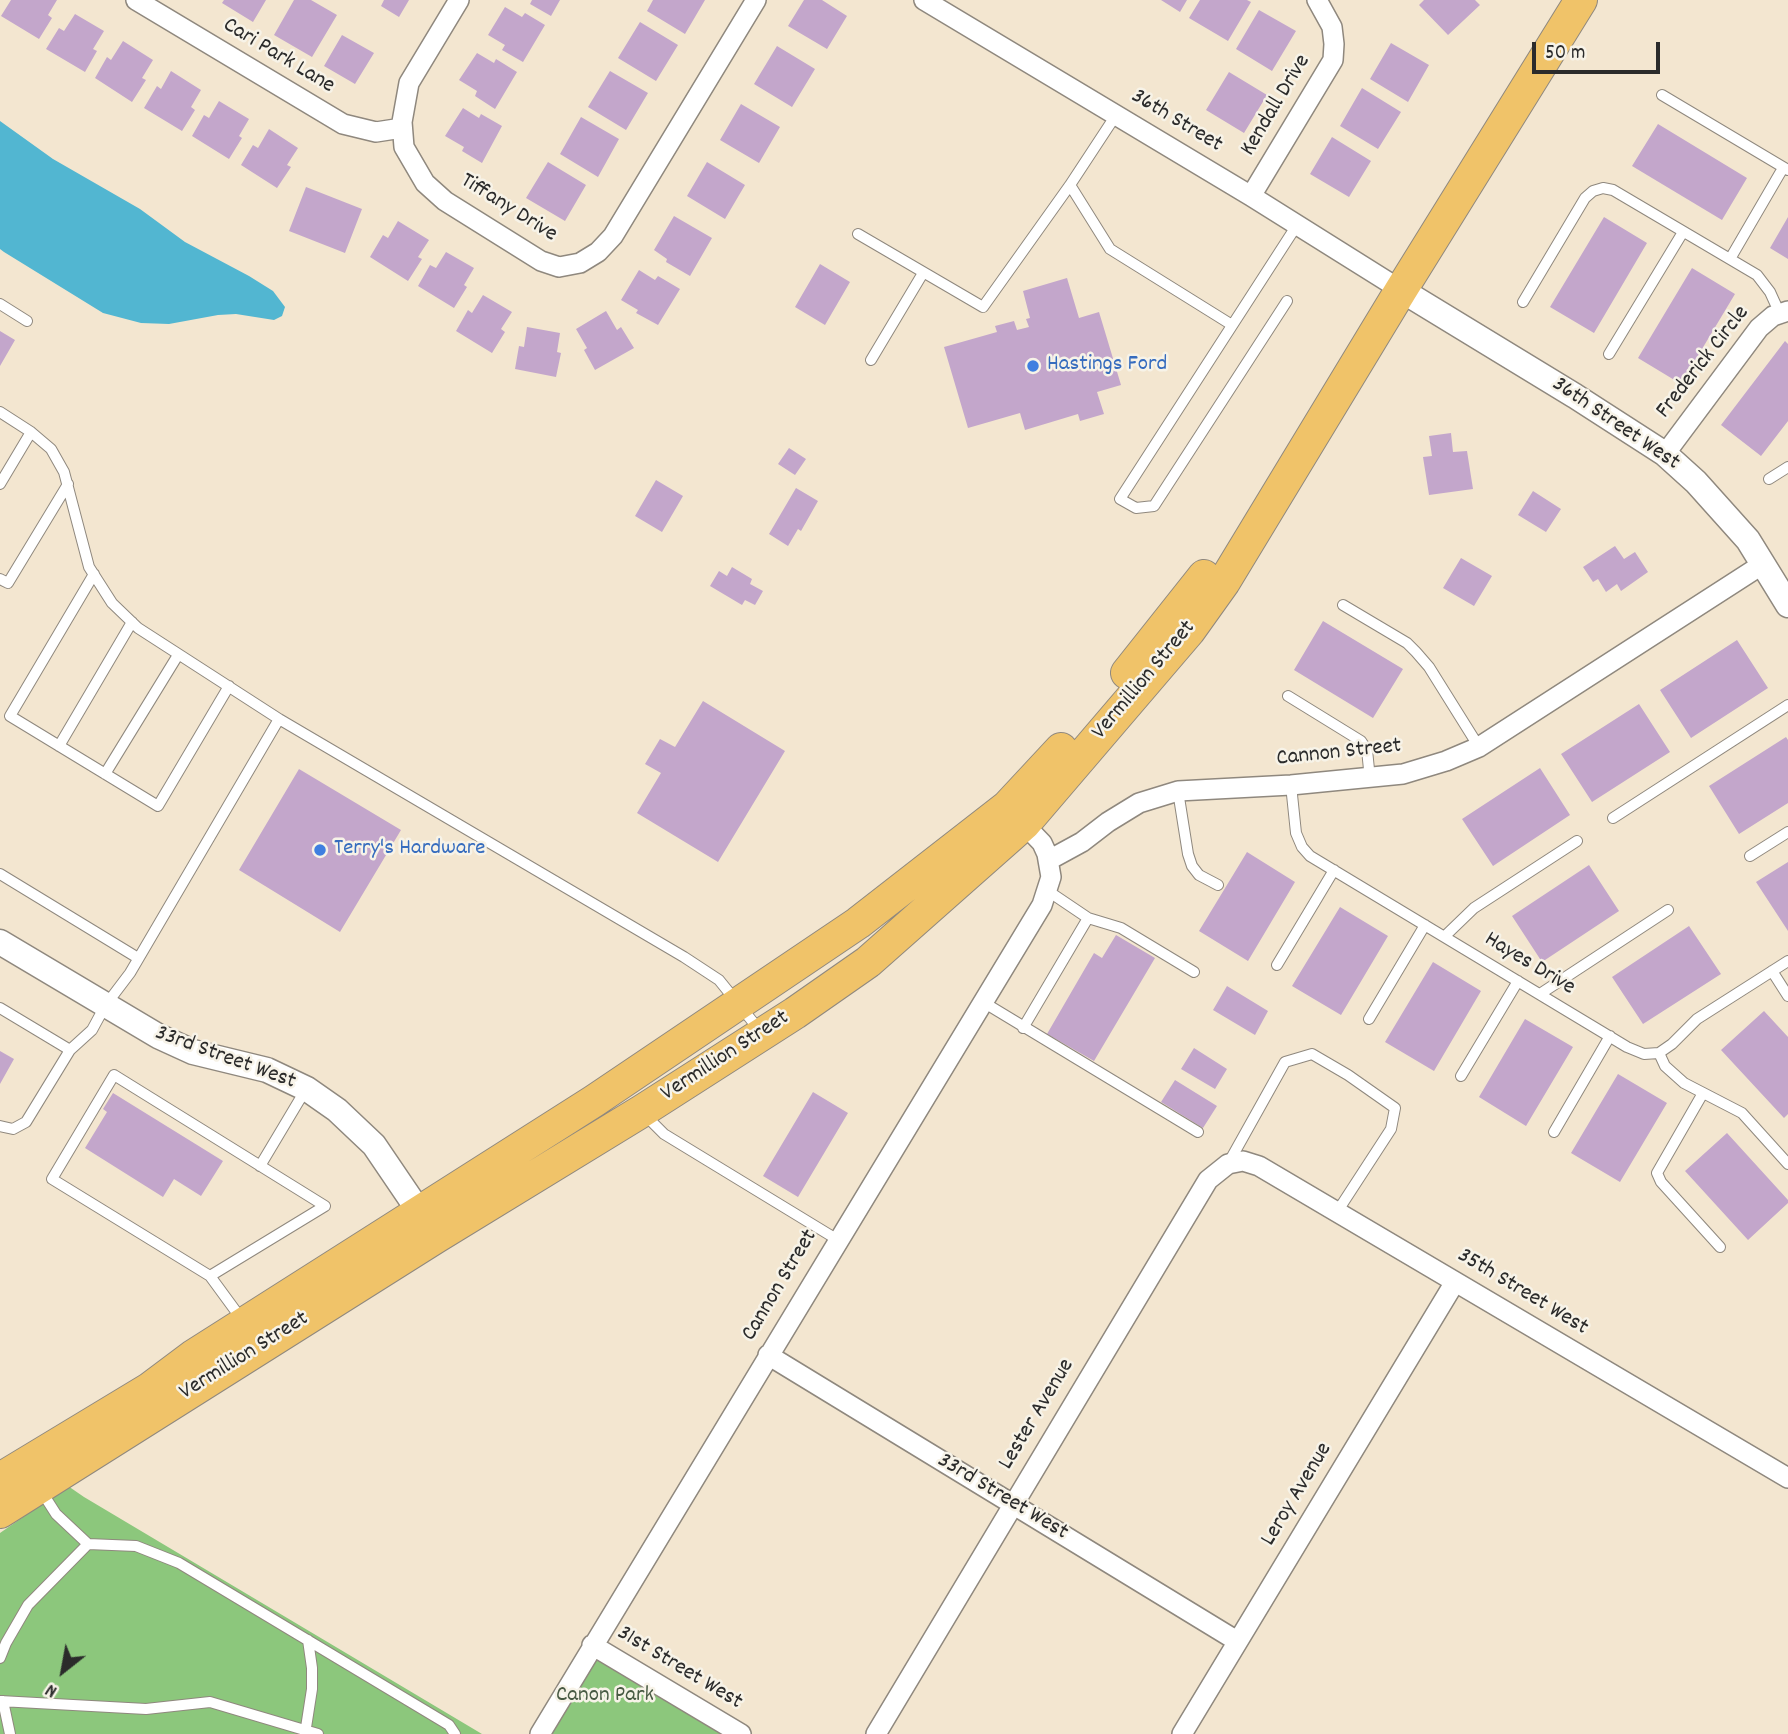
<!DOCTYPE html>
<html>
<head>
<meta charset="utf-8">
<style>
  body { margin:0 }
  #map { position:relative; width:1788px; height:1734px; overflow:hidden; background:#f3e6d0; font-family:Dekko,sans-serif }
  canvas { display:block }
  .north { position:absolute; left:28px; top:1636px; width:70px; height:70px; -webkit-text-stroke:5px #f7f3e8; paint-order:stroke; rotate:211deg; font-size:19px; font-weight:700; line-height:28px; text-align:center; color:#2b2b2b }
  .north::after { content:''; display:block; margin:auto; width:24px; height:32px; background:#2b2b2b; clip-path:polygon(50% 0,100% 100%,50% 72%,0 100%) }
  .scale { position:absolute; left:1532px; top:42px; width:128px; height:32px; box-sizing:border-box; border:4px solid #2b2b2b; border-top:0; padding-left:9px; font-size:21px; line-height:24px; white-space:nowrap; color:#2b2b2b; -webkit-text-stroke:5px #f7f3e8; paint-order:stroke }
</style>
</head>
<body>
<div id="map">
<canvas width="1788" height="1734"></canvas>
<div class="north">N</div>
<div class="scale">50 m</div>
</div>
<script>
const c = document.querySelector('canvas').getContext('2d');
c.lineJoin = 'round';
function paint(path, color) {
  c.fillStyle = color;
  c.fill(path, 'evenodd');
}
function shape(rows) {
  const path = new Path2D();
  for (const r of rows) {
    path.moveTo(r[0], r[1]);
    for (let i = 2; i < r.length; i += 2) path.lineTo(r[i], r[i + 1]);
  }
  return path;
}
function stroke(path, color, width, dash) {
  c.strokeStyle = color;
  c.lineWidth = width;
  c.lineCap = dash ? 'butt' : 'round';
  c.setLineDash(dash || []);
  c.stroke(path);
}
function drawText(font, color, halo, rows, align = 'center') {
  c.font = font + ' Dekko,sans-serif';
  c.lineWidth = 5;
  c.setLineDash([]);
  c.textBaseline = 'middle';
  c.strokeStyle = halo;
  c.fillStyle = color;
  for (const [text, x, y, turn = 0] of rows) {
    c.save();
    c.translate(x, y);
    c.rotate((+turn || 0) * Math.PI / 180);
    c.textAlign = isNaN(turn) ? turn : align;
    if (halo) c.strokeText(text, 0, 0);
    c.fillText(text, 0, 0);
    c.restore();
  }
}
paint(shape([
  [68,1486,84,1497,482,1734,0,1734,0,1533],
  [592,1645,741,1734,540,1734]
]), '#8cc77c');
paint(shape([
  [0,121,53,159,140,209,185,242,249,276,273,291,285,307,282,316,274,320,236,314,218,315,169,324,141,323,103,313,4,252,0,249]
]), '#52b6d1');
paint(shape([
  [11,0,57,0,48,15,52,18,39,39,1,16],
  [224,0,266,0,253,22,222,3],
  [294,0,311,0,337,15,312,57,274,35],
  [384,0,409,0,399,17,381,6],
  [532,0,560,0,551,16,530,4],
  [653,0,705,0,685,34,647,11],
  [804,0,822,0,847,16,827,49,788,26],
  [1161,0,1187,0,1180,12],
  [1200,0,1247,0,1251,2,1228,41,1189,18],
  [1424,0,1475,0,1480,5,1448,35,1419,5],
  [505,7,522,17,525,13,545,25,523,62,502,50,505,45,488,35],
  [1259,10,1296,31,1272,71,1236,49],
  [75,14,104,31,93,49,97,51,85,72,46,49,59,28,64,31],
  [640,22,678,45,656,81,618,58],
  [342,35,374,53,355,84,324,66],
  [123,41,153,60,142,78,146,80,132,102,95,78,107,57,111,60],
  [1391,43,1429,65,1408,102,1370,79],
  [777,46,815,69,792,107,754,84],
  [477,53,494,63,496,59,517,72,495,109,475,96,477,91,459,80],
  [171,71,201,90,191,107,195,110,182,131,144,108,157,86,161,89],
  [610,71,648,93,626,130,588,107],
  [1229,72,1267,95,1244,133,1206,110],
  [1362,88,1401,112,1378,149,1340,126],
  [219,101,249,119,239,136,242,138,229,159,192,136,204,115,209,118],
  [741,104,780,127,759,163,720,140],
  [463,108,479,118,481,114,502,126,482,163,462,151,464,147,445,136],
  [581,117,619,139,598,177,560,154],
  [1658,124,1747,178,1722,220,1632,166],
  [269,129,298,148,287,165,291,167,277,188,241,165,253,145,258,148],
  [1332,137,1371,161,1349,197,1310,174],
  [548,162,586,185,565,221,526,198],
  [707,162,745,185,725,219,687,196],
  [306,187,362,209,345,253,289,231],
  [674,216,712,238,690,276,666,262,667,259,654,250],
  [1604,217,1647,243,1594,333,1550,307],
  [1788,217,1788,259,1770,248],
  [398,221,429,240,418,257,422,259,408,281,370,257,383,235,388,238],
  [446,252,474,268,464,285,467,287,454,308,418,286,430,265,436,268],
  [820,264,850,282,825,325,795,307],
  [1692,268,1735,294,1681,384,1638,358],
  [639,270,655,280,658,276,680,289,658,325,636,313,638,310,621,300],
  [1067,278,1079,318,1099,312,1121,385,1097,392,1104,414,1080,421,1078,414,1025,430,1020,413,968,428,944,347,997,332,995,326,1014,321,1017,330,1029,327,1026,319,1030,318,1023,291],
  [483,295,512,312,501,329,505,332,492,353,456,331,468,310,472,313],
  [606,311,617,330,621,327,634,348,595,370,584,350,587,348,576,329],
  [527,327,560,333,557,352,561,353,556,377,515,369,519,346,524,347],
  [0,331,15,340,0,366],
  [1785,341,1788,344,1788,421,1761,456,1721,425],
  [1451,433,1453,452,1467,451,1473,489,1429,495,1423,457,1432,456,1429,436],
  [789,448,806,459,795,475,778,464],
  [656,480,683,496,662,532,635,516],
  [796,488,818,501,801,531,798,529,788,546,769,534],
  [1533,491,1561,509,1546,532,1518,515],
  [1615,546,1624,559,1635,552,1648,572,1621,591,1617,584,1606,592,1598,579,1593,582,1583,567],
  [1461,558,1492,576,1474,606,1443,588],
  [732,567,752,579,750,584,763,591,755,605,745,600,742,605,710,586,719,571,727,576],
  [1323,621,1403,669,1373,718,1294,670],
  [1737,640,1768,688,1691,738,1660,690],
  [703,701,785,751,718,862,637,813,661,773,645,764,660,739,675,747],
  [1639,704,1670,752,1592,802,1561,754],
  [1786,737,1788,740,1788,803,1739,834,1709,786],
  [1540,768,1570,815,1493,866,1462,819],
  [299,769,401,830,340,932,239,870],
  [1247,852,1295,882,1248,961,1199,931],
  [1788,862,1788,931,1756,882],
  [1589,865,1619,911,1542,962,1512,916],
  [1340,907,1388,936,1341,1015,1292,986],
  [1689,926,1721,974,1643,1024,1612,977],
  [1116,935,1155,958,1094,1061,1047,1034,1094,953,1102,958],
  [1433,962,1481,991,1434,1071,1385,1042],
  [1227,986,1268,1011,1255,1035,1213,1010],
  [1764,1011,1788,1037,1788,1114,1784,1118,1721,1050],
  [1525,1019,1573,1047,1526,1126,1479,1097],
  [1194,1048,1227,1069,1215,1089,1181,1069],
  [0,1051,14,1059,0,1084],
  [1618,1074,1667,1103,1620,1182,1571,1153],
  [1175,1080,1217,1106,1203,1128,1161,1102],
  [813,1092,848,1113,798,1197,763,1176],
  [113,1093,223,1161,201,1196,174,1179,163,1197,85,1148,107,1112,103,1109],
  [1727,1133,1788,1200,1788,1203,1748,1240,1685,1171]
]), '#c3a6cb');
const service = shape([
  [1662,95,1788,170],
  [1070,185,1110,249,1232,325],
  [858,234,983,307,1070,185,1116,115],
  [1730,259,1783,168],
  [1287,301,1154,506,1136,508,1120,499,1297,225],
  [1523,302,1585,198,1593,191,1603,188,1613,190,1757,275,1770,292,1780,314],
  [0,304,27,321],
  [1609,354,1683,232],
  [871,360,923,273],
  [0,412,31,432,51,449,64,472,89,567,112,603,138,628,279,719],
  [1769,479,1788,467],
  [0,484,31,432],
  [94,574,10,716,158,806,229,686],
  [0,579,8,583,68,484],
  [1343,605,1407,643,1416,652,1429,667,1479,747],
  [1288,696,1361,741,1367,750,1370,779],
  [59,746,132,622],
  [105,774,178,655],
  [1291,785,1296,833,1302,847,1310,856,1627,1047,1644,1054,1659,1053,1672,1044,1697,1019,1788,961],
  [1178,791,1188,854,1192,866,1199,875,1218,885],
  [1613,818,1788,705],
  [1750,856,1788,832],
  [0,874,138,958],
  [1088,918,1121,928,1194,972],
  [1445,936,1474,908,1577,841],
  [1277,965,1334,870],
  [1772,971,1788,996],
  [1540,994,1668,910],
  [983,1002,1198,1132],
  [0,1008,70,1050],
  [1369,1019,1425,925],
  [1023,1028,1088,918,1048,891],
  [1659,1053,1665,1066,1684,1083,1742,1113,1788,1164],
  [1461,1076,1518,981],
  [1703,1093,1657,1173,1661,1182,1720,1247],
  [645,1115,664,1134,838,1240],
  [0,1126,13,1129,26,1122,70,1050,92,1030,105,1006,130,973,279,719,684,957,719,980,761,1032],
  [1554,1132,1610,1036],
  [1228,1164,1285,1062,1312,1054,1348,1075,1395,1108,1391,1129,1337,1212],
  [260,1166,306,1089],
  [210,1276,52,1179,114,1075,325,1206,210,1276,243,1321],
  [40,1489,56,1514,88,1544],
  [0,1658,6,1643,28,1605,88,1544,136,1546,179,1563,449,1725,455,1734],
  [0,1701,146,1709,210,1702,318,1734],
  [3,1701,10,1734],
  [305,1734,312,1689,312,1668,308,1640]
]);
const minor = shape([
  [136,0,343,124,376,132,402,128],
  [459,0,409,83,402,122,404,147,425,183,445,201,541,261,559,267,580,263,598,252,613,236,756,0],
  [924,0,1251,196,1401,290],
  [1251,196,1333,60,1334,44,1332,27,1317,0],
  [1665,454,1759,328,1773,316,1788,311],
  [1049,860,1082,842,1108,822,1139,803,1178,791,1291,785,1403,774,1446,761,1479,747,1763,564],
  [768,1355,1237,1641],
  [592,1645,741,1734],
  [540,1734,1042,905,1051,877,1047,854,1042,843,1017,817],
  [876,1734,1208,1180,1228,1164,1243,1161,1259,1166,1788,1478],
  [1182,1734,1455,1282]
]);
const tertiary = shape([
  [1401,290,1575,396,1665,454,1696,482,1748,540,1788,605],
  [0,942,158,1036,193,1052,267,1070,307,1089,337,1110,374,1145,429,1226]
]);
const trunk = shape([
  [1127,673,1204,576],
  [0,1479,149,1389,193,1356,594,1101,858,923,1007,807,1061,749],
  [0,1512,436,1237,642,1111,795,1013,868,962,1024,824,1189,631,1224,582,1401,290,1581,0]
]);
stroke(service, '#8f887e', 12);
stroke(minor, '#8f887e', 22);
stroke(tertiary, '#8f887e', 27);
stroke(trunk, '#8f887e', 34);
stroke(service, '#fff', 10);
stroke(minor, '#fff', 19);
stroke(tertiary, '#fff', 24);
stroke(trunk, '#f0c369', 32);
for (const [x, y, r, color] of [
  [1033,366,7,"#3f7fe0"],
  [320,850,7,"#3f7fe0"]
]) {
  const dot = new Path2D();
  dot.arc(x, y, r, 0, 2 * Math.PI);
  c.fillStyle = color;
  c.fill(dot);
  stroke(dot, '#f7f3e8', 2.5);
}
drawText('23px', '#2b2b2b', '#f7f3e8', [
  ["Cari Park Lane",278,57,31],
  ["Kendall Drive",1277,106,-59],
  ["36th Street",1176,122,31],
  ["Tiffany Drive",508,209,32],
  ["Frederick Circle",1704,363,-52],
  ["36th Street West",1615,425,34],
  ["Vermillion Street",1145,681,-50],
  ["Cannon Street",1339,754,-6],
  ["Hayes Drive",1529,965,31],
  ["Vermillion Street",726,1057,-33],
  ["33rd Street West",225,1059,20],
  ["Cannon Street",781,1286,-59],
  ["35th Street West",1522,1293,31],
  ["Vermillion Street",245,1357,-32],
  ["Lester Avenue",1038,1415,-59],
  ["Leroy Avenue",1298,1495,-59],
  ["33rd Street West",1002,1498,31],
  ["31st Street West",679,1669,31]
]);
drawText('23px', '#366cbe', '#f7f3e8', [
  ["Hastings Ford",1047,366],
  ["Terry's Hardware",334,850]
], 'left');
drawText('23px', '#485a43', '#f7f3e8', [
  ["Canon Park",605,1697]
]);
</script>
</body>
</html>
